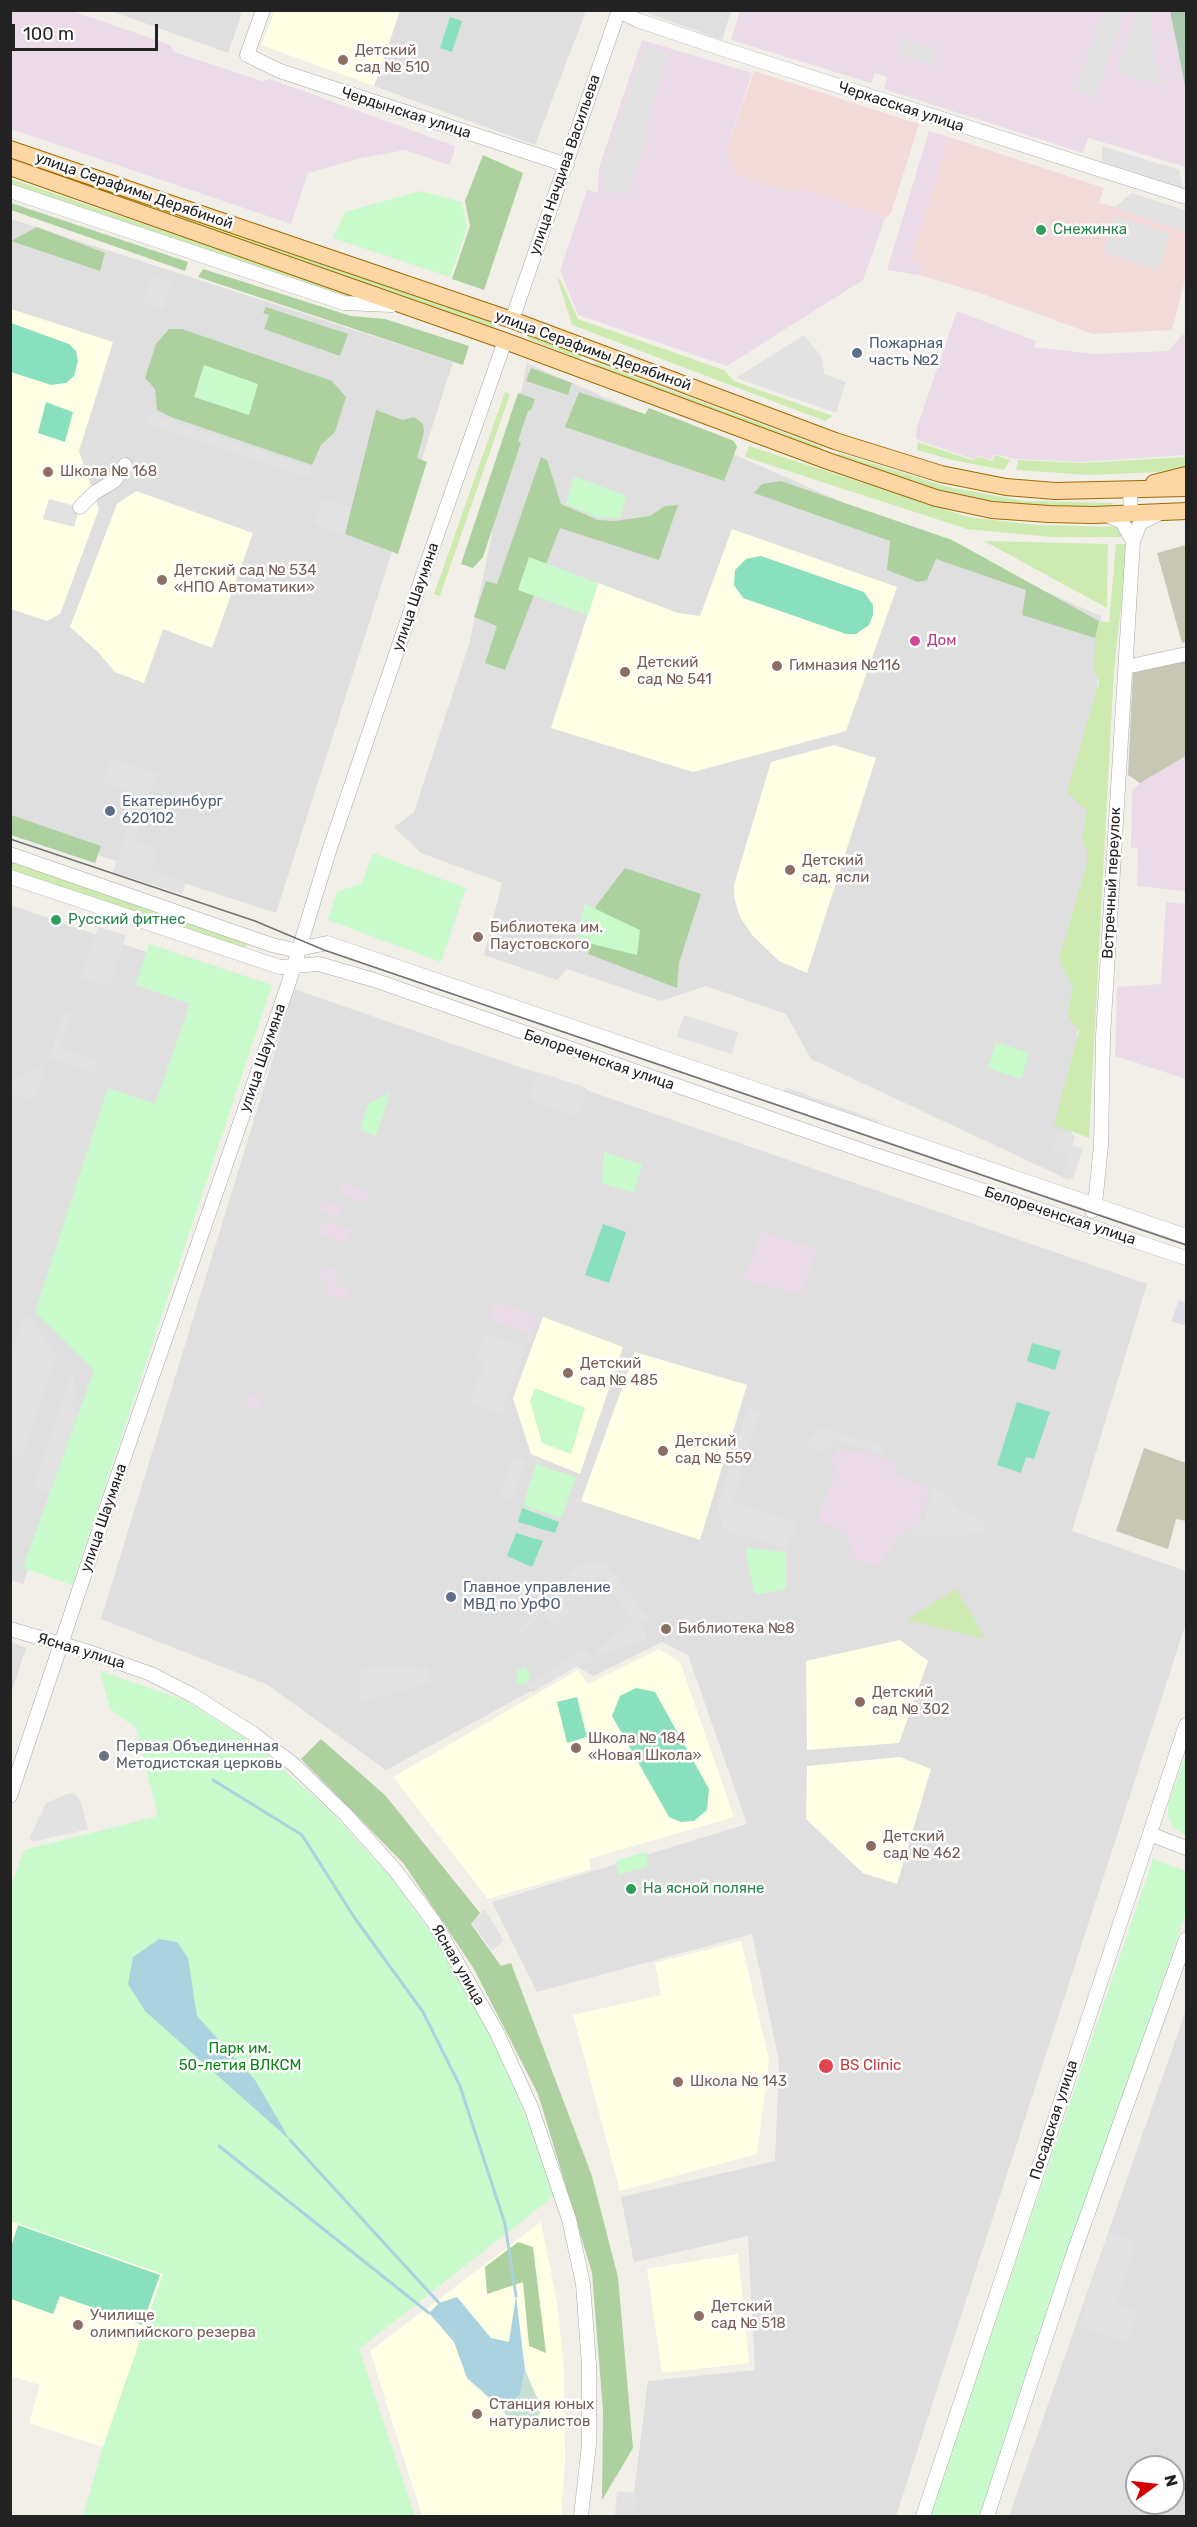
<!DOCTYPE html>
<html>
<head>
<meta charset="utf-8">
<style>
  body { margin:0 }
  #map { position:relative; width:1197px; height:2527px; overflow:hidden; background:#f2efe9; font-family:Rubik,sans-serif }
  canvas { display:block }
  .frame { position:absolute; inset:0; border:12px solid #222; pointer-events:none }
  .north { position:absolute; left:1125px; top:2455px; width:60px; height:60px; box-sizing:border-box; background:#fff; border:2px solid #a7a7a7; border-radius:50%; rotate:75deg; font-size:16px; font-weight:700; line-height:24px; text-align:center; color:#222 }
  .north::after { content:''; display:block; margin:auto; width:21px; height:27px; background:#d40000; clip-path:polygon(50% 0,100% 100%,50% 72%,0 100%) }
  .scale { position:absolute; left:12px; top:24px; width:146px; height:27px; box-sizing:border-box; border:3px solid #222; border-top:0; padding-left:8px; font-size:18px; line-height:21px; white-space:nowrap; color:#222; -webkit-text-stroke:4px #fff; paint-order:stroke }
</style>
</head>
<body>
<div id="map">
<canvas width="1197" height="2527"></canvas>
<div class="frame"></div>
<div class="north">N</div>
<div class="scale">100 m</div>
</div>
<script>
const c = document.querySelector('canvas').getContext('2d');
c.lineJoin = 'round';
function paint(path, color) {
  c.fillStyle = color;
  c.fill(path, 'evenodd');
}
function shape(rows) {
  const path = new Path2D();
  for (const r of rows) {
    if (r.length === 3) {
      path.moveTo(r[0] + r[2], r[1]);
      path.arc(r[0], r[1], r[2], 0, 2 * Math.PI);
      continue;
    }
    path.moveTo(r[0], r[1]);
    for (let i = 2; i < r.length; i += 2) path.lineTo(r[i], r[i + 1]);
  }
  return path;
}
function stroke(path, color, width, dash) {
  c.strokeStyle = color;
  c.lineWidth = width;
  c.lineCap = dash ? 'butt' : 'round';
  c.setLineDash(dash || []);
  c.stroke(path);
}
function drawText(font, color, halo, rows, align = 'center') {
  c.font = font + ' Rubik,sans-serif';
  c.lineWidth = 5;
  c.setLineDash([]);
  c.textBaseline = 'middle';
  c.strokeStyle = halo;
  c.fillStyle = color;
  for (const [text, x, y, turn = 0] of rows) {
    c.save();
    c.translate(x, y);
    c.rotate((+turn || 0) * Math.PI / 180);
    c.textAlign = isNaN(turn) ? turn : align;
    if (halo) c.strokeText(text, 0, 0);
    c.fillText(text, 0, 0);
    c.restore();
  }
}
paint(shape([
  [234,11,242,13,228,53,111,11],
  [400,11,586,11,535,145,374,86],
  [648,11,731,10,731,11,722,40,647,13],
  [11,219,453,362,276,913,11,827],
  [527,363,1101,616,1069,1180,811,1059,786,1014,706,986,661,1001,567,969,557,980,484,955,502,883,421,853,394,827,414,812,470,641],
  [11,905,232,982,23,1584,11,1580],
  [294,989,1147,1284,1072,1531,1186,1571,1186,1623,896,2516,631,2516,648,2381,755,2370,748,2236,634,2262,621,2197,775,2161,779,2061,752,1934,537,1992,492,1902,747,1824,688,1655,662,1642,593,1676,577,1666,386,1770,266,1684,101,1619],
  [11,1642,26,1648,11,1693],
  [1186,2010,1186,2516,1009,2516],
  [1137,2467,1173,2467,1173,2503,1137,2503]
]), '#e0dfdf');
paint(shape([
  [754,71,919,124,891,213,885,218,796,188,794,193,735,175,727,149],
  [949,137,1104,188,1099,203,1115,207,1132,193,1186,211,1186,276,1172,330,1093,334,980,293,919,275,922,264,909,261]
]), '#f2dad9');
paint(shape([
  [70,10,170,45,174,52,262,81,270,79,455,146,454,153,449,165,405,150,357,159,308,173,291,224,11,129,11,11],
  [740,11,1170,11,1186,90,1186,167,1088,138,1083,153,884,89,887,77,875,73,871,83,731,40],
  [642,40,752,73,727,149,735,175,794,193,796,188,885,218,863,280,727,366,578,315,560,270,587,190,598,193,599,168],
  [929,131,949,137,909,261,922,264,919,275,887,270],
  [957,311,1036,341,1034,347,1094,354,1168,351,1182,335,1186,335,1186,455,1081,462,1015,459,994,454,991,460,980,456,973,459,920,441,916,437,917,427],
  [1186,756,1186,891,1137,886,1138,849,1131,847,1132,791,1140,783],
  [1166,902,1186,904,1186,1079,1115,1056,1117,987,1161,984],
  [343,1183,369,1193,366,1203,339,1194],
  [323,1200,342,1206,339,1217,320,1211],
  [324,1221,351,1230,347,1243,320,1234],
  [762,1232,817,1250,802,1294,743,1280],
  [323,1267,339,1271,335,1285,350,1289,347,1300,326,1293,329,1283,320,1280],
  [495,1302,537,1316,531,1334,489,1319],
  [254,1401,7],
  [836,1450,863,1451,892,1461,897,1467,892,1473,930,1489,919,1522,901,1534,878,1566,848,1557,852,1546,843,1531,817,1521,837,1468,831,1465]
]), '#ebdbe8');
paint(shape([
  [275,11,275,10,400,11,374,86,261,45],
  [11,309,113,342,79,451,99,509,60,614,47,621,11,609],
  [136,491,253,533,212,648,163,629,144,683,115,672,98,652,70,627,117,504],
  [732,529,897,587,846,731,693,772,551,728,598,583,678,613,700,616],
  [834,745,876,758,807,973,779,961,753,936,740,917,734,897,734,885,771,762],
  [543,1317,623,1347,580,1474,531,1454,513,1398],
  [635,1352,747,1385,700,1540,581,1501],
  [900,1640,928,1661,899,1743,807,1750,806,1661],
  [659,1649,680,1662,734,1817,589,1859,591,1869,488,1899,393,1777,578,1670,588,1684],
  [900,1757,931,1769,897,1884,863,1873,806,1819,807,1766],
  [741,1941,769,2060,757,2154,620,2191,573,2015,661,1995,655,1963],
  [11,2221,163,2274,103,2447,29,2423,40,2385,11,2376],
  [541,2222,557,2302,564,2368,565,2459,561,2516,422,2516,370,2351],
  [738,2254,749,2363,662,2373,647,2269]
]), '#ffffe5');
paint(shape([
  [1186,545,1186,642,1182,643,1157,553],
  [1186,657,1186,756,1140,783,1128,775,1133,671],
  [1144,1448,1186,1463,1186,1521,1176,1519,1168,1549,1116,1531]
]), '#c7c7b4');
paint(shape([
  [11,156,493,321,495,327,493,329,11,163],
  [11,179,360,297,335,295,11,185],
  [557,277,561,281,578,319,724,370,734,381,833,416,825,421,572,325],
  [528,334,582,353,580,359,528,339],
  [595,362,822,447,821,451,594,368],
  [505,392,510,394,440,596,434,594],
  [918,442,972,460,980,457,992,461,995,455,1010,460,1004,470,952,460,917,450],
  [749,446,968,517,1036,525,1121,527,1125,537,1052,537,967,529,745,457],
  [839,453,948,487,1024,501,1113,503,1113,509,1003,503,945,493,838,457],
  [1186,457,1186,467,1158,472,1090,475,1016,470,1018,460,1082,463],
  [984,541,1108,544,1107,608],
  [1116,544,1128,544,1114,669,1089,1138,1054,1125,1079,1031,1067,1015,1073,988,1059,959,1087,864,1087,851,1082,839,1087,811,1067,792,1099,682,1094,670,1095,638,1099,621,1109,622],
  [11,861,248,942,245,949,11,870],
  [956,1589,986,1639,906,1620]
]), '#cdebb0');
paint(shape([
  [483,155,523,173,484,290,452,279,470,226,465,201],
  [11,203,188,262,185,271,11,210],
  [37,227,105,253,100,271,11,241],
  [203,269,351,316,385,319,469,346,463,365,198,277],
  [266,307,348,334,340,356,264,329,269,315,263,313],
  [169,329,182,329,332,381,346,397,335,432,321,445,312,465,171,417,157,410,155,389,145,378,156,344],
  [531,368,572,383,568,395,526,381],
  [579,392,645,414,649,408,734,441,737,447,724,481,565,427],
  [518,393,535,399,531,410,528,411,518,441,521,442,483,557,473,568,461,564],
  [376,410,403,420,414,417,423,424,424,432,417,458,427,462,398,554,345,534],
  [541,457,547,460,561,504,598,520,615,521,650,516,665,506,678,505,659,560,560,528,505,670,485,663,497,626,474,617,486,581,497,584],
  [781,481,952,540,1099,621,1095,638,1022,615,1026,590,936,559,927,580,918,582,887,570,890,541,754,493,762,484],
  [11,815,101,846,95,863,11,835],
  [625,868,701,894,679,963,677,988,588,954,596,906],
  [321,1739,385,1795,480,1913,471,1924,501,1966,511,1963,592,2176,618,2277,633,2448,602,2500,603,2411,592,2273,538,2094,474,1969,404,1864,301,1759],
  [518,2242,533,2247,546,2353,529,2346,523,2282,487,2294,485,2267]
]), '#add19e');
paint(shape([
  [525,2370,542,2409,531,2429,511,2424,503,2410,520,2395]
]), '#c6e0d4');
paint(shape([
  [1170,11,1186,11,1186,90]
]), '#aacbaf');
paint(shape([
  [420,191,462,202,467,228,450,277,333,238,345,212],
  [204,365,258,384,249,415,194,397],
  [574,477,626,495,620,518,597,517,566,504],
  [529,557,598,583,588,615,518,590],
  [373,853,466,888,441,962,328,920,337,892,362,883],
  [585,904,640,930,637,955,576,940],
  [149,944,272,985,72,1585,23,1568,94,1370,35,1312,108,1088,155,1104,190,1004,136,985],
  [996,1042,1029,1053,1021,1079,988,1068],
  [390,1093,376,1136,360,1130,368,1104],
  [604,1152,642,1165,634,1193,602,1183],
  [535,1388,585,1408,571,1454,542,1443,530,1401],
  [536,1464,576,1478,561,1518,523,1505],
  [745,1548,786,1552,786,1589,755,1595],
  [525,1667,531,1677,525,1684,516,1683,517,1671],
  [100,1671,186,1701,254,1744,328,1809,391,1877,451,1961,503,2061,539,2150,554,2196,359,2349,415,2516,83,2516,103,2447,163,2274,11,2221,10,1889,24,1850,158,1816,136,1728,110,1709],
  [1186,1754,1186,1836,1173,1827,1168,1817,1168,1804],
  [645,1852,649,1866,619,1875,615,1861],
  [1153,1859,1186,1871,1186,1912,980,2516,929,2516]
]), '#c8facc');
paint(shape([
  [450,17,462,21,452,52,440,48],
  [11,323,69,344,76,351,78,361,74,376,66,383,51,385,11,372],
  [46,402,73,412,65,442,38,433],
  [761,556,864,592,873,605,873,615,869,625,856,634,846,634,743,598,734,585,735,570,746,559],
  [603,1224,626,1232,609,1283,585,1275],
  [1032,1343,1061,1351,1055,1370,1027,1361],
  [1017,1402,1050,1412,1034,1459,1026,1457,1021,1473,997,1465],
  [522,1508,559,1522,555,1533,518,1522],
  [516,1533,543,1541,532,1567,507,1556],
  [636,1688,655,1692,709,1789,707,1810,694,1821,681,1822,669,1817,612,1716,620,1696],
  [577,1697,587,1737,567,1743,557,1702],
  [18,2225,160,2275,142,2325,60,2296,53,2314,11,2299,11,2247]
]), '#88e0be');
paint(shape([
  [1103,11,1125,11,1095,97,1076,90],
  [1138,11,1150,11,1155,65,1166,87,1116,71],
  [903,39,938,51,933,65,898,54],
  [645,46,668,54,647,122,648,136,627,196,603,188,603,169],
  [1102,146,1179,170,1183,188,1102,162],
  [1132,193,1186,211,1186,232,1115,208],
  [1115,216,1170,234,1158,270,1103,252],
  [151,275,172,282,164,309,142,303],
  [804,335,822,357,824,374,846,382,836,413,736,378],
  [149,413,312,468,309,477,146,424],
  [323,498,351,507,345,534,314,524],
  [49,499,80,507,74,527,43,519],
  [112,757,158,774,134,841,157,850,150,870,186,883,182,894,113,872,138,795,103,782],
  [98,927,126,935,109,986,81,977],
  [64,1011,71,1013,61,1049,99,1062,95,1074,49,1059],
  [684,1015,738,1032,732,1054,677,1037],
  [41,1065,46,1067,35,1100,11,1092,11,1081],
  [538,1072,587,1088,579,1116,529,1100],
  [785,1087,879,1121,877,1129,783,1095],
  [1059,1130,1075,1135,1073,1145,1083,1148,1073,1179,1063,1176,1069,1155,1053,1150],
  [26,1313,57,1357,22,1457,11,1453,10,1357],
  [485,1334,525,1347,502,1414,469,1403,484,1365,475,1359],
  [72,1372,77,1392,72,1405,77,1414,50,1492,33,1486],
  [748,1408,761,1412,732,1502,797,1524,786,1549,724,1530,717,1508],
  [822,1428,884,1446,881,1454,835,1439,824,1454,805,1445],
  [513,1457,526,1461,511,1500,499,1494],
  [933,1488,948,1494,955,1508,986,1522,983,1534,916,1537,908,1532,923,1521],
  [604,1562,650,1619,640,1624,647,1634,646,1639,599,1656,593,1649,598,1649,633,1620,601,1578,565,1605,571,1611,555,1625,542,1612,514,1642,522,1624,567,1589,561,1580,579,1564],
  [584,1647,594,1659,589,1663,579,1665,533,1692,526,1687],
  [362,1667,428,1668,429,1682,361,1703,359,1682],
  [69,1793,75,1794,80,1800,88,1829,32,1842,30,1837,46,1803],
  [485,1909,504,1941,492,1951,472,1923],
  [1108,2233,1136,2242,1116,2305,1137,2312,1127,2342,1078,2327],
  [617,2491,637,2493,635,2516,615,2516]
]), '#e2e2e2');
paint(shape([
  [1179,1300,1186,1303,1186,1326,1171,1321]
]), '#dddde8');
paint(shape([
  [159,1939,177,1942,188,1958,197,2016,255,2080,290,2140,145,2011,128,1984,133,1957],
  [516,2296,525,2370,520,2395,503,2410,467,2378,454,2342,429,2313,439,2303,457,2297,491,2338,509,2342]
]), '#aad3df');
stroke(shape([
  [213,1780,302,1835,354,1917,423,2012,460,2086,505,2224,516,2296],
  [290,2140,439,2303],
  [219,2146,429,2313]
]), '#aad3df', 3);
const minor = shape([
  [263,10,247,55,280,71,567,165],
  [618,10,637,20,723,49,1186,197],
  [10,191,344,303,392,305],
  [512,320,619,10],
  [1130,490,1131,514],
  [80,507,94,493,114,481,125,465],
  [1107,515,1122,522,1133,541],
  [1126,667,1186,654],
  [10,854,272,945,294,950,327,943,1186,1236],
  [10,877,280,967,319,964,374,980,867,1152,1186,1258],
  [1092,1211,1096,1195,1101,1145,1103,1036,1133,541,1140,523,1158,514],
  [10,1629,89,1652,151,1674,194,1696,255,1735,293,1764,346,1815,395,1870,434,1922,496,2031,531,2107,569,2219,583,2284,589,2365,589,2444,581,2516],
  [10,1796,110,1498,288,985,330,848,425,569,505,341],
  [1150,1834,1186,1848],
  [923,2516,1186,1725],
  [987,2516,1075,2249,1186,1939]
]);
const major = shape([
  [10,149,512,320,835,441,941,474,1006,487,1055,491,1186,488],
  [10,167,505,341,828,461,936,498,992,510,1049,514,1094,515,1186,511],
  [1154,483,1186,475]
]);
stroke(minor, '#a9a9a9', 15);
stroke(major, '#a06b00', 18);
stroke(minor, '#fff', 14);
stroke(major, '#fcd6a4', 16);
stroke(shape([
  [10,839,255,921,324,950,1186,1245]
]), '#707070', 1.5);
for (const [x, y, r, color] of [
  [343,60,6,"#8d6e63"],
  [1041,230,6,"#2e9e5b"],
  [857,353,6,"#5c6f8a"],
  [48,472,6,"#8d6e63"],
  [162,580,6,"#8d6e63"],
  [915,641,6,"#d1479c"],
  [777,666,6,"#8d6e63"],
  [625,672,6,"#8d6e63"],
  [110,811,6,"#5c6f8a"],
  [790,870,6,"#8d6e63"],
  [56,920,6,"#2e9e5b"],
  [478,937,6,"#8d6e63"],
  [568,1373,6,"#8d6e63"],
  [663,1451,6,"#8d6e63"],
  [451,1597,6,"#5c6f8a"],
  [666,1629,6,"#8d6e63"],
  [860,1702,6,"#8d6e63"],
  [576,1748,6,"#8d6e63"],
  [104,1756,6,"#6b7280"],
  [871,1846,6,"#8d6e63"],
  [631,1889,6,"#2e9e5b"],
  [826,2066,8,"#e0444e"],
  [678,2082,6,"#8d6e63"],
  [699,2316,6,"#8d6e63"],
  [78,2325,6,"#8d6e63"],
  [477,2414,6,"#8d6e63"]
]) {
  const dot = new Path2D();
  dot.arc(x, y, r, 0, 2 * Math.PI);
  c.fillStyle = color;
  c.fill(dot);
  stroke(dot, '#fff', 2);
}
drawText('15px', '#785e54', '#fff', [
  ["Детский",355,51],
  ["сад № 510",355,68],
  ["Школа № 168",60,472],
  ["Детский сад № 534",174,571],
  ["«НПО Автоматики»",174,588],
  ["Детский",637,663],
  ["сад № 541",637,680],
  ["Гимназия №116",789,666],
  ["Детский",802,861],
  ["сад, ясли",802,878],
  ["Библиотека им.",490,928],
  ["Паустовского",490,945],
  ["Детский",580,1364],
  ["сад № 485",580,1381],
  ["Детский",675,1442],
  ["сад № 559",675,1459],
  ["Библиотека №8",678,1629],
  ["Детский",872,1693],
  ["сад № 302",872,1710],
  ["Школа № 184",588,1739],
  ["«Новая Школа»",588,1756],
  ["Детский",883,1837],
  ["сад № 462",883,1854],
  ["Школа № 143",690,2082],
  ["Детский",711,2307],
  ["сад № 518",711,2324],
  ["Училище",90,2316],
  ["олимпийского резерва",90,2333],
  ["Станция юных",489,2405],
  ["натуралистов",489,2422]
], 'left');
drawText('15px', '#222', '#fff', [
  ["Черкасская улица",901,107,18],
  ["Чердынская улица",406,113,18],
  ["улица Начдива Васильева",565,165,-71],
  ["улица Серафимы Дерябиной",134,191,19],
  ["улица Серафимы Дерябиной",593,351,20],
  ["улица Шаумяна",416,597,-71],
  ["Встречный переулок",1112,883,-87],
  ["улица Шаумяна",263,1058,-71],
  ["Белореченская улица",599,1060,19],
  ["Белореченская улица",1060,1216,18],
  ["улица Шаумяна",104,1518,-71],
  ["Ясная улица",81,1651,17],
  ["Ясная улица",458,1965,60],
  ["Посадская улица",1054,2120,-72]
]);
drawText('15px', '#27864d', '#fff', [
  ["Снежинка",1053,230],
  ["Русский фитнес",68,920],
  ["На ясной поляне",643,1889]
], 'left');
drawText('15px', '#4e5e75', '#fff', [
  ["Пожарная",869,344],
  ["часть №2",869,361],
  ["Екатеринбург",122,802],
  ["620102",122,819],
  ["Главное управление",463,1588],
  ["МВД по УрФО",463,1605]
], 'left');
drawText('15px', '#b23c85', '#fff', [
  ["Дом",927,641]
], 'left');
drawText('15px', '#5b616d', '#fff', [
  ["Первая Объединенная",116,1747],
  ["Методистская церковь",116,1764]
], 'left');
drawText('15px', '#0c8416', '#fff', [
  ["Парк им.",240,2049],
  ["50-летия ВЛКСМ",240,2066]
]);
drawText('15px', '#be3a42', '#fff', [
  ["BS Clinic",840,2066]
], 'left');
</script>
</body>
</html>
